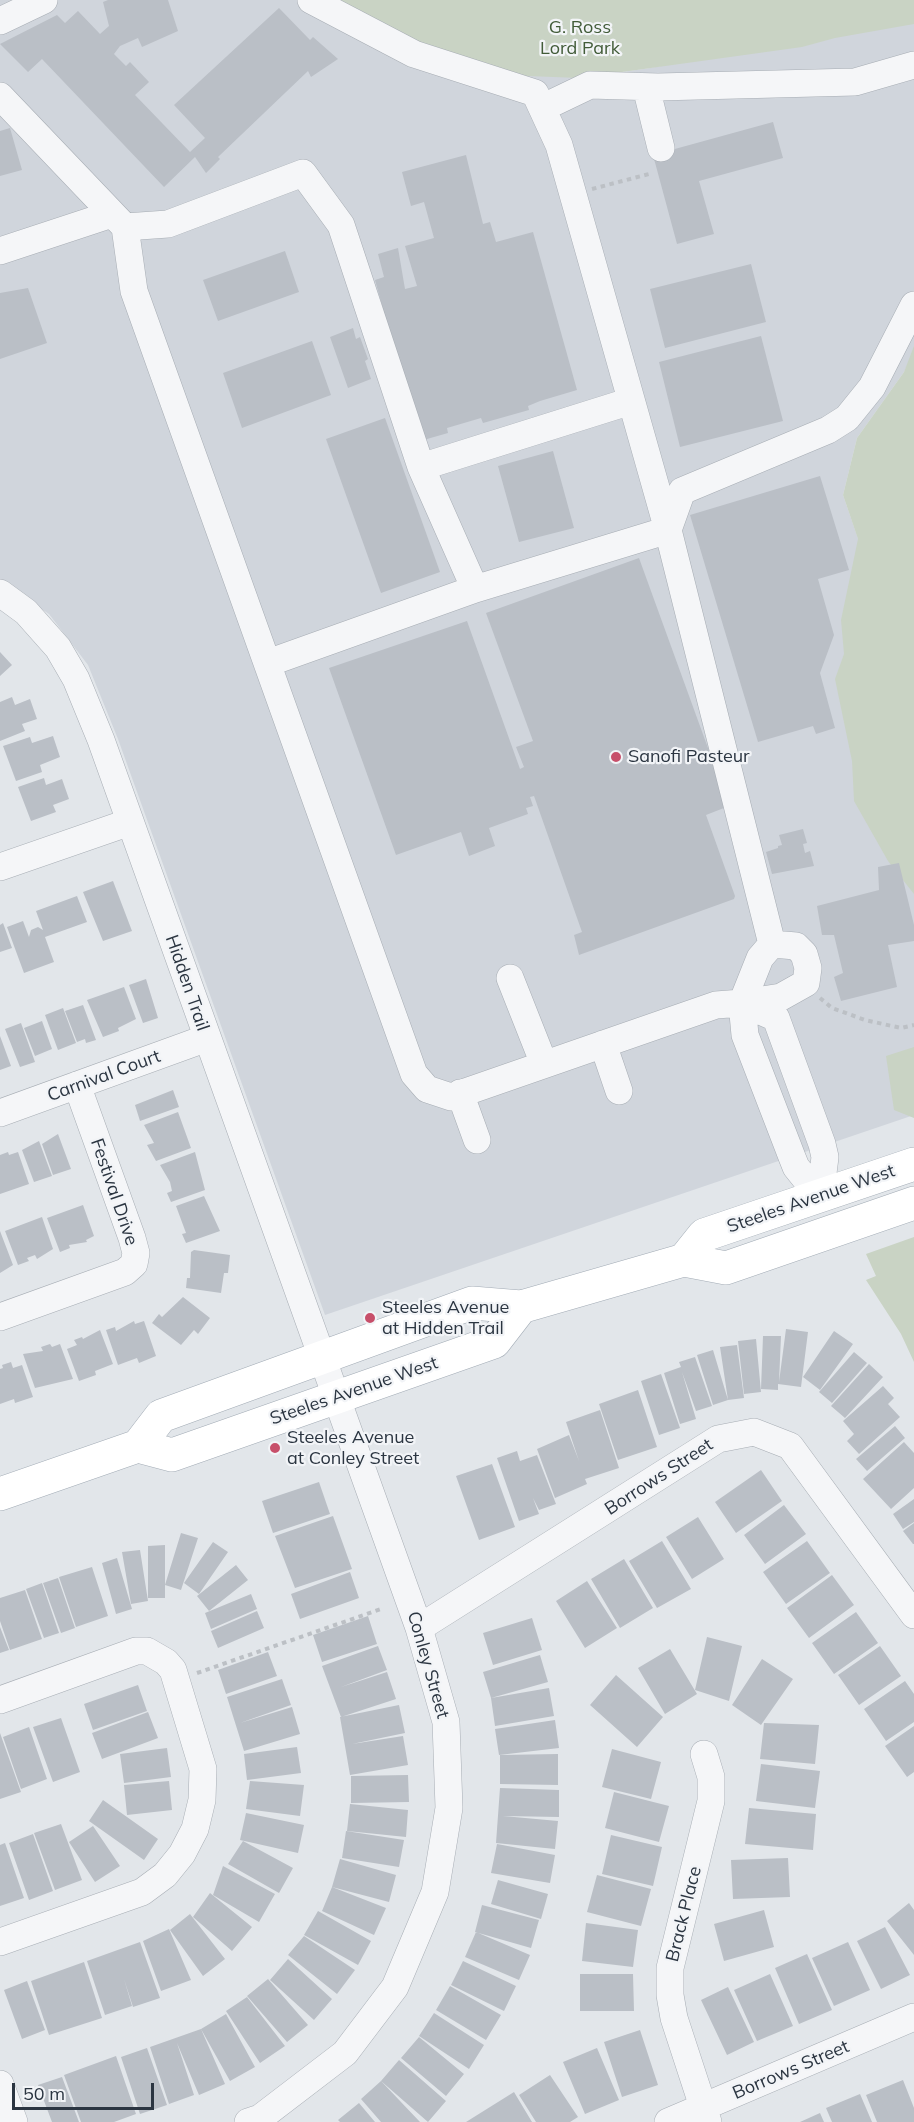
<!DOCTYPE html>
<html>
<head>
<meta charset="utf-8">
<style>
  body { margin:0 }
  #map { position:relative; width:914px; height:2122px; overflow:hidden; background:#e2e6ea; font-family:Mulish,sans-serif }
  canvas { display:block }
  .scale { position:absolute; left:12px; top:2083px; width:142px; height:27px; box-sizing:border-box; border:3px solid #2b3541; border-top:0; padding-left:8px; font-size:18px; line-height:21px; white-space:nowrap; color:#2b3541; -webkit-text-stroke:4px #f2f4f7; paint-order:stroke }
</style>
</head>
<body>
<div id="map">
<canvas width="914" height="2122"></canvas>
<div class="scale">50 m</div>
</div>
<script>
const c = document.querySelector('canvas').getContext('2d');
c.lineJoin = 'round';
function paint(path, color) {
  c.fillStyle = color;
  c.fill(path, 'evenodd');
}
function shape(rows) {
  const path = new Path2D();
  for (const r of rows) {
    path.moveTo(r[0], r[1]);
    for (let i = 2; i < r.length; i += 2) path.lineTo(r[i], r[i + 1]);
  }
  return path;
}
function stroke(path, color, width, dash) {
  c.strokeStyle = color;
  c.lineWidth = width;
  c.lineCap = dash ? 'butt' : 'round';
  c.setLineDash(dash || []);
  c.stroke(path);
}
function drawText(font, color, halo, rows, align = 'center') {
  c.font = font + ' Mulish,sans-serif';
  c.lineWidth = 4.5;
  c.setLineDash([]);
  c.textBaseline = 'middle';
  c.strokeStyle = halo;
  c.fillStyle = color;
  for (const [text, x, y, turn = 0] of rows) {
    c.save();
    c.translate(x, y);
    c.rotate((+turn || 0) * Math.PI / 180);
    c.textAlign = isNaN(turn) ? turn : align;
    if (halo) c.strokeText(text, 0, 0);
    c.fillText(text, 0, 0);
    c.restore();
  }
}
paint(shape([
  [0,0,344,0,579,78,650,68,914,17,914,352,904,372,857,438,843,495,863,553,889,834,914,893,914,1115,325,1315,118,739,88,665,49,614,0,581]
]), '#d0d5dc');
paint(shape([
  [303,0,914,0,914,24,835,38,802,47,579,78,502,75],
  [914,346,914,894,888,861,854,801,852,761,835,679,844,654,841,620,858,539,843,495,857,438,904,372],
  [914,1047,914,1118,894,1110,886,1056],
  [914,1237,914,1362,901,1334,866,1280,876,1276,866,1254]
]), '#c9d3c4');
paint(shape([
  [108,0,168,0,178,31,142,47,138,38,120,46,114,54,126,66,130,62,149,82,135,95,190,152,205,138,174,105,279,8,310,40,313,37,338,59,311,77,308,71,218,157,220,159,206,173,195,157,164,187,42,59,28,72,0,44,57,15,65,23,78,11,100,34,109,26,103,2],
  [773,122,783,158,699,181,714,234,677,244,653,155],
  [10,128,22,170,0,176,0,131],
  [466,155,483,224,490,222,496,242,533,232,577,390,540,401,528,406,529,410,483,423,481,418,447,428,448,433,420,441,375,280,384,277,378,254,398,248,405,289,417,286,405,246,434,238,424,202,411,206,402,172],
  [285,251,299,292,218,321,203,280],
  [751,264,766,322,665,348,650,289],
  [28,288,47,343,0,359,0,293],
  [353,328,356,339,360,337,368,359,365,361,371,379,348,388,330,337],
  [761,336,783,421,680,447,659,362],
  [312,341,331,395,242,428,223,373],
  [385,418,440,572,381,593,326,439],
  [553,451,574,528,519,542,498,466],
  [820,476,849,570,818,579,834,635,820,673,835,728,816,734,813,726,758,742,690,515],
  [639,558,729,806,706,815,735,896,734,899,579,955,574,935,582,932,534,796,530,797,533,806,526,808,528,814,489,828,495,846,469,856,461,832,396,855,329,668,467,621,520,769,524,767,516,747,533,741,486,613],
  [0,652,12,665,0,676],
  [12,697,15,705,30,699,37,719,22,724,25,731,0,741,0,702],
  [53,736,60,757,40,765,42,772,16,781,3,746,30,737,32,743],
  [44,778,46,785,62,779,69,799,53,805,56,812,31,821,18,787],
  [803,829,807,843,803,844,805,853,810,851,814,866,772,874,766,852,778,848,778,846,782,845,779,835],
  [899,863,914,925,914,941,888,945,897,987,841,1001,834,977,843,973,834,935,822,935,817,906,879,890,878,867],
  [113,881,132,931,103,941,83,892],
  [77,896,87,922,45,937,54,962,24,973,7,927,23,921,29,937,31,930,38,927,43,930,36,911],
  [3,923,12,948,0,952,0,925],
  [146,979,158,1018,143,1023,129,985],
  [124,987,136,1019,118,1028,119,1031,103,1037,87,1000],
  [83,1005,96,1040,86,1043,85,1039,77,1042,65,1011],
  [63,1008,76,1043,58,1050,45,1015],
  [42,1021,52,1049,35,1056,24,1028],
  [21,1023,35,1062,20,1067,5,1029],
  [0,1036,11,1066,0,1070],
  [173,1090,179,1107,140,1121,135,1105],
  [178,1112,191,1148,156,1161,147,1145,154,1143,144,1125],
  [58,1134,71,1169,53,1175,42,1144],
  [39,1141,52,1176,34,1182,22,1150],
  [8,1152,9,1155,18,1152,29,1184,0,1194,0,1155],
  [195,1152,205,1190,171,1202,167,1193,172,1191,170,1182,160,1165],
  [204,1196,220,1231,186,1243,182,1234,186,1233,176,1206],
  [83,1205,94,1236,86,1240,87,1242,69,1245,70,1248,60,1252,47,1218],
  [42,1217,53,1249,37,1259,35,1255,27,1258,29,1261,18,1265,5,1231],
  [0,1231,13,1265,0,1273],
  [194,1250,230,1255,228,1273,224,1273,221,1293,186,1288,187,1278,190,1278,191,1252],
  [183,1297,210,1318,198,1334,194,1330,181,1345,152,1323,159,1314,162,1317],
  [134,1321,135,1324,144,1321,156,1356,139,1363,137,1358,118,1365,106,1330,115,1327,116,1331],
  [786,1329,808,1332,801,1387,778,1384,778,1390,761,1389,763,1336,781,1336,779,1382],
  [100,1330,113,1364,95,1371,96,1375,79,1381,67,1349,77,1345,74,1340,82,1337,83,1339],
  [834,1331,853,1344,820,1390,803,1377],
  [756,1339,761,1392,744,1394,738,1341],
  [50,1344,52,1347,60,1344,73,1379,35,1388,23,1354,43,1351,41,1347],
  [737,1345,744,1398,728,1400,720,1347],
  [713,1350,728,1400,713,1405,697,1355],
  [854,1352,867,1363,832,1403,819,1392],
  [695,1357,712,1406,696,1411,682,1372,696,1419,680,1424,664,1373,681,1367,679,1362],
  [11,1362,13,1368,22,1365,33,1397,15,1403,14,1399,0,1404,0,1369,3,1368,2,1365],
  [869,1364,883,1377,845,1418,831,1406],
  [661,1374,680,1428,659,1435,641,1381],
  [883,1386,894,1398,888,1404,900,1417,859,1454,847,1441,854,1434,843,1421],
  [638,1390,657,1447,618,1460,599,1404],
  [600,1410,619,1468,585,1479,587,1484,555,1498,537,1449,569,1435,579,1461,566,1422],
  [895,1426,905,1438,867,1471,856,1459],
  [904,1442,914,1453,914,1488,891,1509,863,1479],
  [517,1451,520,1461,537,1455,556,1504,539,1510,533,1498,539,1514,519,1521,497,1458],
  [492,1464,515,1527,479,1540,456,1476],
  [761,1470,782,1501,736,1533,715,1502],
  [319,1482,330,1514,273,1533,262,1501],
  [914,1499,914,1522,903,1529,893,1514],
  [784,1505,806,1534,765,1564,744,1535],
  [333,1516,352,1569,295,1588,275,1536],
  [698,1517,724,1559,692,1579,666,1537],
  [914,1523,914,1544,913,1544,903,1531],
  [181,1533,198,1538,181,1590,165,1585],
  [662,1541,691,1589,657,1608,629,1561],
  [807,1541,830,1573,786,1604,763,1572],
  [213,1542,228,1552,199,1594,184,1583],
  [165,1545,165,1598,148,1598,148,1546],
  [140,1550,148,1601,131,1604,122,1552],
  [117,1558,132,1609,116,1614,102,1563],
  [624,1559,653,1608,620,1628,591,1579],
  [236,1565,248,1580,209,1611,197,1596],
  [92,1567,108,1616,76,1627,59,1577],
  [350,1572,359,1598,300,1619,291,1594],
  [832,1575,854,1605,809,1638,787,1608],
  [58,1578,75,1628,61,1633,43,1583],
  [587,1581,617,1628,585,1648,556,1601],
  [42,1583,59,1633,44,1638,26,1589],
  [25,1590,42,1639,10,1650,0,1621,0,1598],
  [251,1594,257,1609,211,1629,205,1613],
  [257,1611,264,1628,218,1648,211,1631],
  [856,1612,878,1643,834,1674,812,1643],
  [368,1616,377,1644,322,1662,313,1635],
  [532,1618,542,1650,493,1665,483,1633],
  [0,1627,9,1650,0,1653],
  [707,1637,742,1646,729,1701,695,1690],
  [378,1646,387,1670,341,1687,387,1672,396,1699,341,1717,322,1666],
  [880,1646,901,1676,859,1705,838,1675],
  [670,1649,697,1694,665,1714,638,1668],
  [268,1652,277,1676,226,1694,218,1670],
  [540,1655,548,1682,491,1698,483,1672],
  [762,1659,793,1679,761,1725,732,1705],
  [616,1675,663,1717,637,1747,590,1705],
  [282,1679,291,1705,240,1723,292,1707,300,1734,244,1751,227,1697],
  [905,1681,914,1694,914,1722,886,1741,864,1709],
  [138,1685,147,1711,93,1730,84,1704],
  [549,1688,554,1716,495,1726,491,1698],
  [399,1705,405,1733,352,1744,403,1736,408,1765,350,1775,340,1717],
  [148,1712,158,1738,102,1759,92,1733],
  [61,1718,80,1772,53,1782,33,1727],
  [555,1720,559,1748,499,1755,495,1729],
  [764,1723,819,1725,815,1764,760,1759],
  [914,1726,914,1772,907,1777,885,1746],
  [29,1727,47,1779,21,1789,3,1737],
  [0,1733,21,1792,0,1799],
  [297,1747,301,1773,247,1780,244,1754],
  [167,1748,171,1777,124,1783,120,1754],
  [612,1749,661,1762,651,1799,602,1787],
  [558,1754,558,1785,500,1784,500,1755],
  [761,1764,820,1771,815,1808,756,1801],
  [408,1775,409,1802,351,1803,351,1776],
  [169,1781,172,1810,127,1815,124,1785],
  [250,1781,304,1785,300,1816,246,1809],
  [500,1788,559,1790,559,1817,503,1816,558,1821,555,1849,496,1843],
  [614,1792,669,1806,659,1842,605,1828],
  [103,1800,158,1839,144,1860,89,1821],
  [350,1804,408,1810,406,1837,347,1831],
  [749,1808,816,1814,813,1850,745,1844],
  [246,1813,304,1825,298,1853,240,1840],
  [61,1824,82,1880,55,1890,34,1833],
  [93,1826,120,1866,95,1882,69,1842],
  [346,1831,404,1840,399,1867,342,1858],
  [33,1834,53,1891,29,1900,9,1843],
  [611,1835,662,1847,653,1886,602,1874],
  [243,1841,293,1868,279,1893,228,1864],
  [5,1843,24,1898,0,1906,0,1845],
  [497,1844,555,1855,550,1883,491,1873],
  [788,1858,790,1897,733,1899,731,1860],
  [340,1859,396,1875,389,1902,332,1887],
  [223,1866,275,1894,259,1922,213,1895],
  [597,1875,651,1889,641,1926,587,1912],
  [498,1880,548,1894,541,1919,491,1904],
  [332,1887,386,1908,374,1935,322,1911],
  [210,1893,252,1927,232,1951,193,1917],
  [909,1903,914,1910,914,1955,887,1921],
  [482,1905,539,1920,531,1948,475,1932],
  [764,1910,774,1947,724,1961,714,1924],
  [318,1911,371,1941,358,1965,304,1935],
  [190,1914,225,1959,203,1976,170,1930],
  [586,1923,638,1930,633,1967,582,1961],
  [885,1927,910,1975,881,1989,857,1941],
  [169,1929,191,1980,161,1991,143,1941],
  [476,1932,530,1955,519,1980,465,1957],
  [304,1936,355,1970,337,1994,288,1955],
  [140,1942,160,1998,133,2007,124,1979,132,2006,105,2015,87,1961],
  [848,1942,870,1990,834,2006,812,1958],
  [807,1954,832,2010,799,2024,775,1968],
  [288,1959,332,1999,314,2020,270,1980],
  [463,1961,516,1986,504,2011,451,1985],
  [84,1962,102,2018,49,2035,31,1981],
  [580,1974,633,1974,634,2011,580,2011],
  [770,1974,793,2026,757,2041,734,1990],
  [268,1979,308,2025,287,2042,247,1996],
  [27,1981,45,2030,22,2039,4,1990],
  [450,1986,501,2015,486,2040,436,2010],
  [728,1987,754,2042,727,2055,701,2000],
  [247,1997,285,2046,260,2063,226,2011],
  [434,2013,484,2045,469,2069,419,2036],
  [226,2014,255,2067,230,2081,201,2029],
  [201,2029,225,2084,199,2095,177,2043,194,2095,169,2104,150,2047],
  [640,2030,658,2085,622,2097,604,2042],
  [419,2037,464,2074,446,2096,401,2058],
  [147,2048,167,2105,140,2114,121,2057],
  [597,2048,619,2100,585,2114,563,2062],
  [116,2056,136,2114,114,2122,81,2122,64,2075],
  [399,2060,446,2101,428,2122,381,2081],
  [550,2075,578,2117,570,2122,536,2122,519,2095],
  [62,2077,79,2122,52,2122,38,2085],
  [903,2080,914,2108,914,2122,877,2122,866,2095],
  [381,2081,420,2122,381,2122,361,2099],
  [514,2092,532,2122,466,2122],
  [860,2094,872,2122,832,2122,826,2108],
  [359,2103,375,2122,340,2122,338,2120],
  [820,2113,824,2122,800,2122]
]), '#babfc6');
const minor = shape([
  [0,21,44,0],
  [646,87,661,148],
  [0,96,125,227,134,291,414,1074,427,1089,451,1097,716,1005,742,1003,760,958,772,944,668,530,559,145,535,93,414,54,311,0],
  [542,108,590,85,658,87,855,82,914,65],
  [125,227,168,224,303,173,341,225,421,467,475,589],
  [0,251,112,214],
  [421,467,631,401],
  [668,530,682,491,828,430,847,418,872,387,914,305],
  [0,593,26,612,58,648,76,679,101,740,419,1628,446,1722,449,1808,435,1892,395,1987,345,2053,260,2118,248,2122],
  [268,663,475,589,668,530],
  [0,867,130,822],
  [510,978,544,1064],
  [742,1003,776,1018,822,1144,825,1157,820,1197],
  [742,1003,745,1035,792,1157,796,1167,820,1197],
  [743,1003,781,997,806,983,808,968,804,954,796,946,772,944],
  [603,1044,619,1091],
  [460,1093,477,1140],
  [0,1113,207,1038],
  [0,1317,125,1272,134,1264,136,1253,132,1238,77,1085],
  [419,1628,718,1439,754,1432,790,1446,914,1615],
  [0,1700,136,1651,147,1651,166,1662,173,1670,203,1769,202,1800,195,1829,182,1854,165,1875,142,1892,0,1942],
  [704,1754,711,1777,711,1801,670,1968,670,1995,674,2018,708,2122],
  [0,2084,14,2122],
  [668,2122,914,2017]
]);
const major = shape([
  [684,1260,704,1235,914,1164],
  [138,1446,161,1416,472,1303,521,1307,684,1260,726,1268,914,1203],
  [0,1494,138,1446,172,1455,494,1342,521,1307]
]);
stroke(minor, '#a7adb4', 28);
stroke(major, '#a2abb5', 34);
stroke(shape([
  [592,189,649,174],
  [820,998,832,1008,865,1020,901,1028,914,1025],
  [197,1673,384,1608]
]), '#bcc0c5', 4, [4.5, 4.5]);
stroke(minor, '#f5f6f8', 27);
stroke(major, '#fff', 33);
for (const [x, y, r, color] of [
  [616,757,6,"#c74f6a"],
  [370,1318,6,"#c74f6a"],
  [275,1448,6,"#c74f6a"]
]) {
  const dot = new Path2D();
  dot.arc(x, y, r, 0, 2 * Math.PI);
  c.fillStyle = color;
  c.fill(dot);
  stroke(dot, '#f2f4f7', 2);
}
drawText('18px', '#425c39', '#f2f4f7', [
  ["G. Ross",580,28],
  ["Lord Park",580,49]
]);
drawText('18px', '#2b3541', '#f2f4f7', [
  ["Sanofi Pasteur",628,757],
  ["Steeles Avenue",382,1308],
  ["at Hidden Trail",382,1329],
  ["Steeles Avenue",287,1438],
  ["at Conley Street",287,1459]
], 'left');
drawText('18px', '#2b3541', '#f2f4f7', [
  ["Hidden Trail",187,983,71],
  ["Carnival Court",104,1076,-20],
  ["Festival Drive",114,1192,71],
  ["Steeles Avenue West",811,1199,-19],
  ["Steeles Avenue West",354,1391,-19],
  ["Borrows Street",659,1477,-33],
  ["Conley Street",428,1665,74],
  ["Brack Place",684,1914,-76],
  ["Borrows Street",791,2070,-23]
]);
</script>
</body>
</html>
